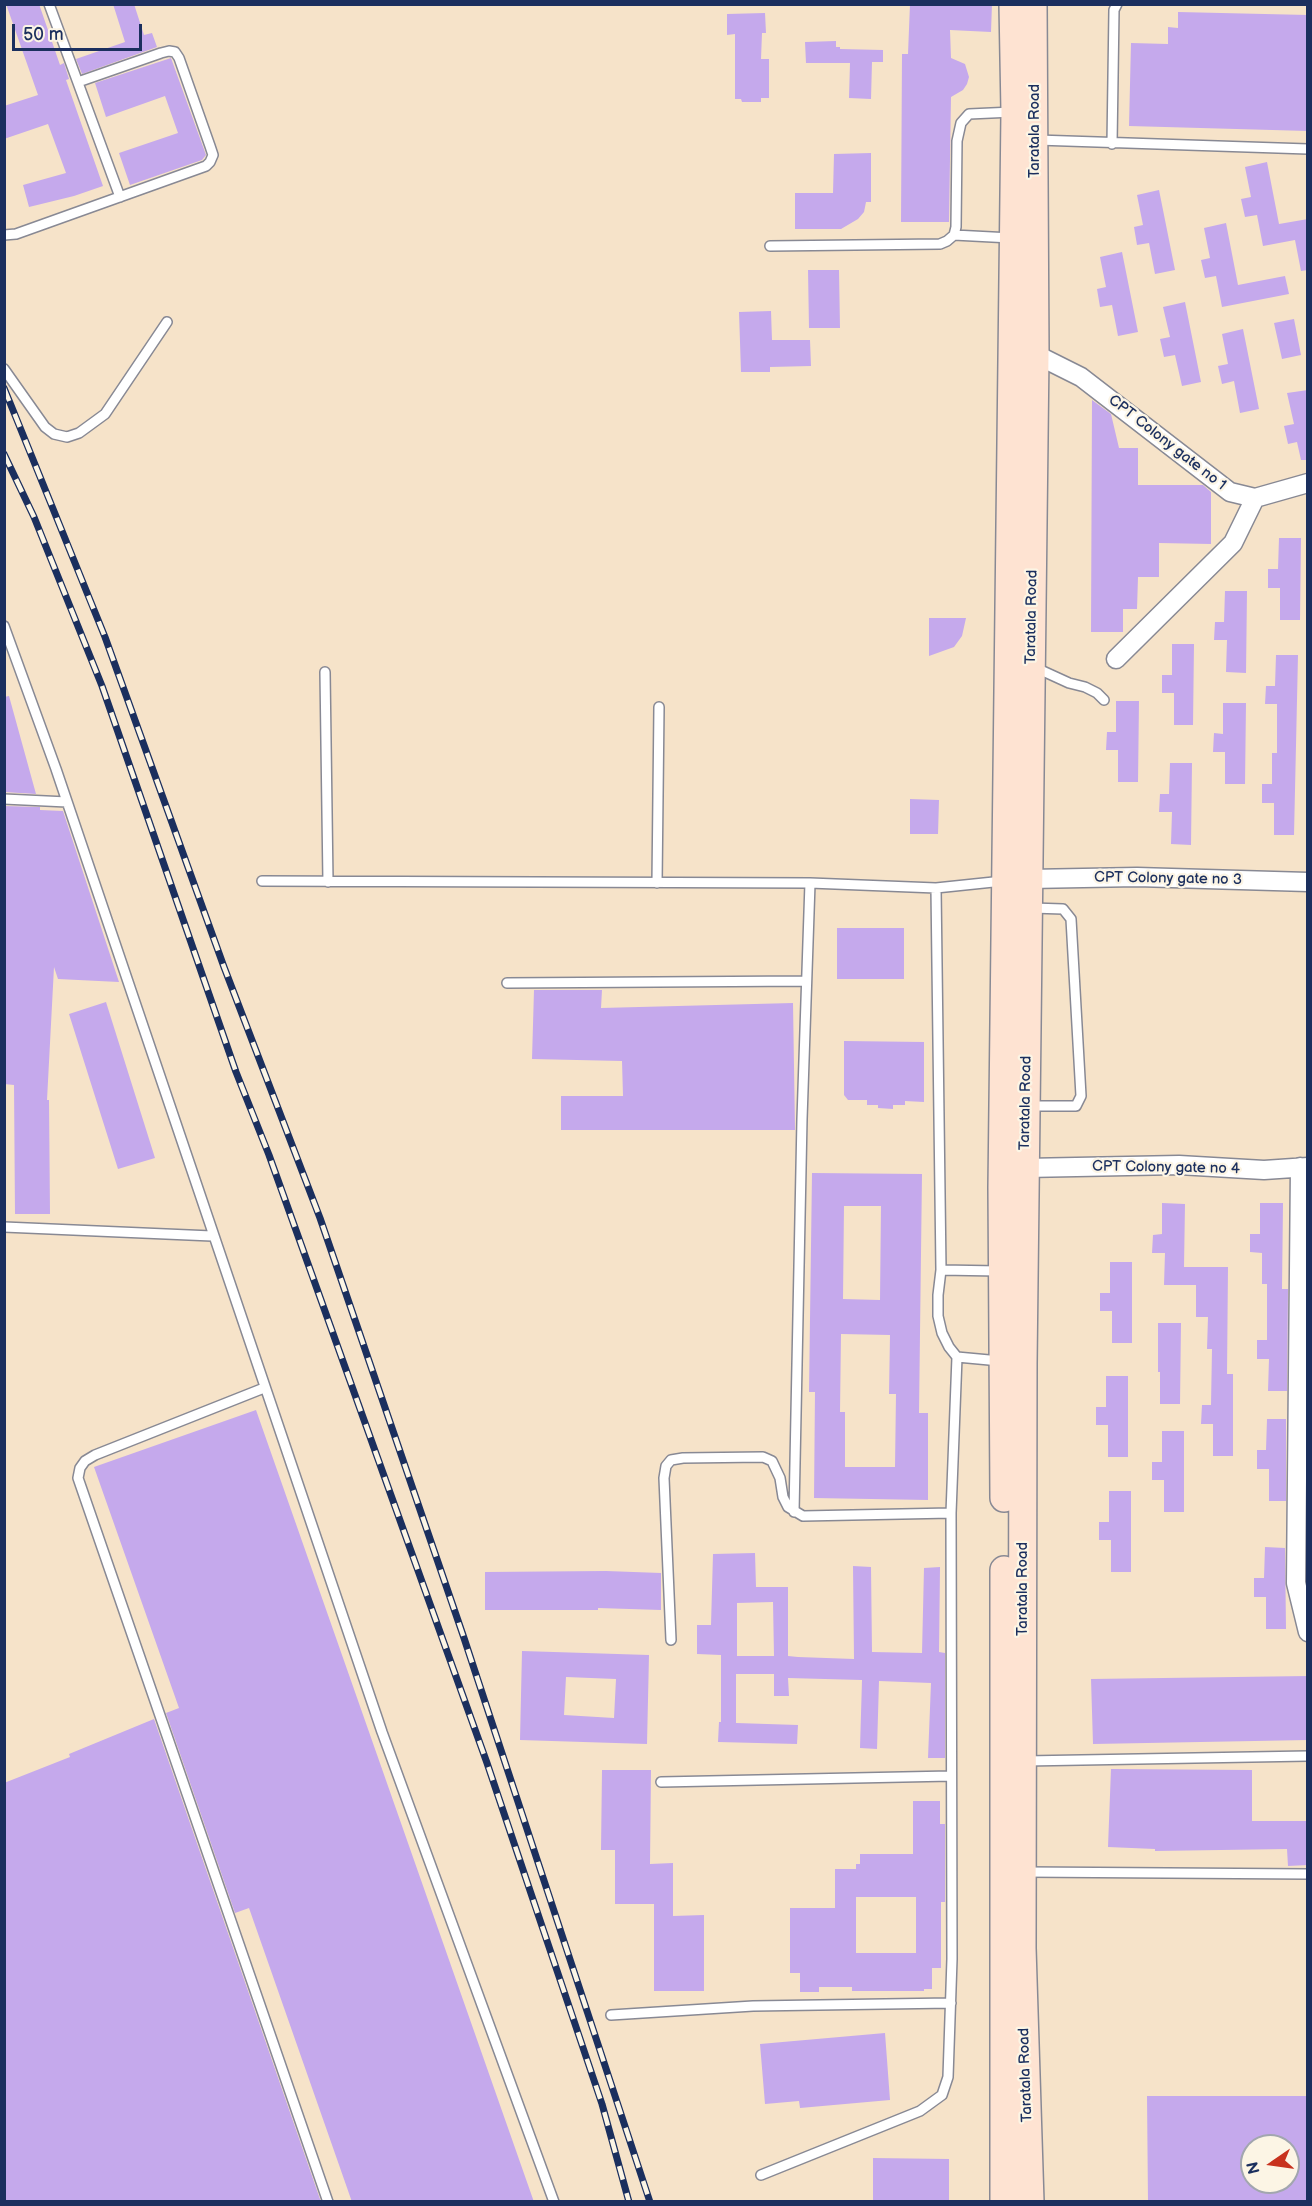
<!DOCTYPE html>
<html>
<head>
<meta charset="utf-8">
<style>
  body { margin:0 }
  #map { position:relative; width:1312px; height:2206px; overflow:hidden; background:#f6e3c9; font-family:"Balsamiq Sans",sans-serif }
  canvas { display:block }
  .frame { position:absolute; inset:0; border:6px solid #1b2f5e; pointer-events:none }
  .north { position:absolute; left:1240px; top:2134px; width:60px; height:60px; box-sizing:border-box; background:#fcf5e5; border:2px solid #a2a6af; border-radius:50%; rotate:257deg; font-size:16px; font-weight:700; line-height:24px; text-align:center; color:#1b2f5e }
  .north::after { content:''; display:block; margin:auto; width:21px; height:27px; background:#c8321e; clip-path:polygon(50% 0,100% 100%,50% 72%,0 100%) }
  .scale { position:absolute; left:12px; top:24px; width:130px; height:27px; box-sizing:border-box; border:3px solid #1b2f5e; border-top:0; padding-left:8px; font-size:18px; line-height:21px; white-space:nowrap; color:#1b2f5e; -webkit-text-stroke:4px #fcf5e5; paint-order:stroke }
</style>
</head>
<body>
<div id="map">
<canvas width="1312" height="2206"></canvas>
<div class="frame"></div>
<div class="north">N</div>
<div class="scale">50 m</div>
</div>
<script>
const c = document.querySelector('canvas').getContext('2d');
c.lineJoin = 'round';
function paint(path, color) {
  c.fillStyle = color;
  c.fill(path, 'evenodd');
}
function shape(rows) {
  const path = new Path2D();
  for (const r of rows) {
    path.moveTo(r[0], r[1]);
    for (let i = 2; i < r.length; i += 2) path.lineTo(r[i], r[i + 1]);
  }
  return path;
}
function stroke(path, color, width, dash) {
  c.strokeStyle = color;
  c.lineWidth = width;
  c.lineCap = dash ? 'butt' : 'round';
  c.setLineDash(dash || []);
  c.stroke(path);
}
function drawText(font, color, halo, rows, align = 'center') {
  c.font = font + ' "Balsamiq Sans",sans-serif';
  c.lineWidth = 4.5;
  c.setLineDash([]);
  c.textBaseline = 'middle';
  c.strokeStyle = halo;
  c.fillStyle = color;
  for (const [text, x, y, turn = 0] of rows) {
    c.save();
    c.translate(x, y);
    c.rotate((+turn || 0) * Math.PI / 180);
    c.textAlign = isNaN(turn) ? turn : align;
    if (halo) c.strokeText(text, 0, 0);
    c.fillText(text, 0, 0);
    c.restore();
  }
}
paint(shape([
  [6,4,39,4,60,65,64,63,69,79,66,80,103,186,74,196,29,207,23,185,66,173,48,124,4,139,4,106,38,95],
  [113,4,134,4,144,35,152,33,157,47,82,74,76,59,125,42],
  [910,4,992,4,991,32,950,30,951,58,965,64,969,77,967,84,963,90,951,97,949,222,901,222,902,54,908,54],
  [1178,12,1308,15,1308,131,1129,126,1131,43,1168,44,1168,27,1178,28],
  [765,13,766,33,762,33,761,59,769,59,769,98,761,98,761,102,742,102,741,99,735,99,735,34,727,35,727,14],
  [836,41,836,47,840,47,840,49,883,50,883,62,872,62,871,99,849,98,850,63,806,63,805,42],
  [171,58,206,155,202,160,130,185,119,153,178,133,165,96,106,117,95,83],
  [871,153,871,202,866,202,864,212,858,219,841,229,795,229,795,193,833,193,834,154],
  [1267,162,1279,224,1308,219,1308,270,1301,271,1295,240,1263,246,1257,215,1245,217,1241,199,1251,197,1245,167],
  [1159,190,1175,270,1155,274,1149,243,1137,245,1134,227,1143,225,1137,195],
  [1226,223,1238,285,1285,276,1289,294,1222,307,1216,276,1205,278,1201,260,1210,258,1204,228],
  [1122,252,1138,332,1118,336,1112,305,1100,307,1097,289,1106,287,1100,257],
  [808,270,839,270,840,328,809,328],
  [1185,302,1201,382,1182,386,1175,355,1164,357,1160,339,1170,337,1163,307],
  [771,311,772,340,810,340,811,366,770,367,770,372,741,372,739,312],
  [1294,319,1301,355,1282,359,1274,323],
  [1243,329,1259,409,1240,413,1234,381,1222,384,1218,366,1228,364,1222,334],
  [1308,390,1308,460,1301,460,1297,442,1288,444,1284,426,1294,424,1287,393],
  [1092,400,1111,414,1119,448,1138,448,1138,485,1203,485,1211,492,1211,544,1159,543,1159,577,1138,577,1137,609,1123,609,1123,632,1091,632],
  [1279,538,1301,538,1300,620,1280,620,1280,588,1268,588,1268,569,1278,569],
  [1225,591,1247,591,1246,673,1226,672,1227,640,1214,640,1215,622,1224,622],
  [929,618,966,618,962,636,954,647,929,656],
  [1172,644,1194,644,1193,725,1174,725,1174,693,1162,693,1162,675,1172,675],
  [1276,655,1298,655,1294,835,1274,835,1274,803,1262,803,1262,784,1272,784,1272,753,1277,753,1277,704,1265,704,1266,686,1275,686],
  [9,696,36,794,4,792,4,697],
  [1116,701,1139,701,1138,782,1118,782,1118,750,1106,750,1107,732,1116,732],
  [1223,703,1246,703,1245,784,1225,784,1225,752,1213,752,1214,733,1223,734],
  [1170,763,1192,763,1191,845,1171,844,1172,812,1159,812,1160,794,1169,794],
  [910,799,939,800,938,834,910,834],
  [4,806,40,807,40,810,63,811,119,982,58,979,54,967,47,1100,49,1100,50,1214,15,1214,14,1085,4,1084],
  [837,928,904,928,904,979,837,979],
  [534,990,602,990,601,1008,793,1003,795,1130,561,1130,561,1096,623,1096,622,1061,532,1059],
  [106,1002,155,1158,118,1169,69,1014],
  [844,1041,924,1042,924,1102,905,1101,905,1105,893,1105,893,1109,878,1108,878,1105,867,1105,867,1100,848,1100,844,1095],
  [812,1173,922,1174,919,1413,928,1413,928,1500,814,1498,815,1392,809,1392],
  [844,1206,881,1206,880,1300,843,1299],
  [841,1334,890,1335,889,1394,896,1394,895,1467,845,1467,845,1412,840,1412],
  [1162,1203,1185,1204,1184,1267,1228,1267,1227,1374,1233,1374,1233,1456,1213,1456,1213,1424,1201,1424,1202,1405,1211,1405,1212,1349,1207,1349,1208,1317,1196,1317,1196,1285,1164,1285,1165,1253,1152,1253,1153,1235,1162,1234],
  [1260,1203,1283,1203,1282,1289,1288,1289,1287,1391,1268,1391,1269,1359,1257,1359,1257,1340,1267,1340,1267,1284,1262,1284,1262,1253,1250,1252,1250,1234,1260,1234],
  [1110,1262,1132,1262,1132,1343,1112,1343,1112,1311,1100,1311,1100,1293,1110,1293],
  [1158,1323,1181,1323,1180,1404,1160,1404,1160,1372,1158,1372],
  [1106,1376,1128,1376,1128,1457,1108,1457,1108,1425,1096,1425,1096,1407,1106,1407],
  [256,1410,534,2202,352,2202,249,1908,235,1913,166,1713,179,1708,94,1467],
  [1267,1419,1286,1419,1286,1501,1269,1501,1269,1469,1257,1469,1257,1450,1266,1450],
  [1162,1431,1184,1431,1184,1512,1164,1512,1164,1480,1152,1480,1152,1462,1162,1462],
  [1109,1491,1131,1491,1131,1572,1111,1572,1111,1540,1099,1540,1099,1522,1109,1522],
  [1265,1547,1285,1548,1286,1629,1266,1629,1266,1597,1254,1597,1254,1578,1264,1578],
  [755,1553,756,1587,788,1587,788,1656,798,1657,854,1659,853,1566,871,1567,872,1652,922,1653,924,1568,940,1567,939,1652,945,1653,945,1758,928,1758,931,1683,879,1681,877,1749,860,1748,862,1680,788,1678,789,1696,774,1696,774,1674,736,1674,736,1723,798,1725,797,1744,718,1742,719,1722,721,1722,721,1655,697,1654,697,1625,711,1625,713,1554],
  [773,1602,774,1656,737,1656,737,1603],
  [606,1571,661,1573,661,1610,598,1608,598,1610,485,1610,485,1572],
  [522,1651,649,1655,647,1744,520,1740],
  [566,1677,616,1679,614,1718,564,1715],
  [1308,1676,1308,1740,1093,1744,1091,1679],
  [154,1719,321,2202,4,2202,4,1783,70,1757,69,1754],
  [1111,1769,1252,1770,1252,1821,1308,1821,1308,1865,1288,1866,1287,1849,1155,1851,1155,1849,1108,1847],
  [602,1770,651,1770,650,1864,673,1863,673,1916,704,1915,704,1991,654,1991,654,1904,615,1904,615,1850,601,1850],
  [913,1801,940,1801,940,1824,945,1824,945,1902,941,1902,941,1968,932,1968,932,1989,924,1989,924,1991,852,1991,852,1987,819,1987,819,1992,800,1992,800,1973,790,1973,790,1908,835,1908,835,1869,856,1869,856,1864,860,1864,860,1854,913,1854],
  [856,1897,916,1897,916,1953,856,1953],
  [885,2033,890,2100,800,2108,799,2101,765,2104,760,2044],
  [1147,2096,1308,2096,1308,2202,1148,2202],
  [1252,2146,1288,2146,1288,2182,1252,2182],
  [873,2158,949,2159,949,2202,873,2202]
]), '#c5a9ec');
const lane = shape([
  [49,4,120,197],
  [1037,140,1308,149],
  [1112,144,1114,10,1117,4],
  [4,235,16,234,44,224,206,166,210,162,213,155,210,146,179,58,175,52,169,51,161,53,78,82],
  [954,235,1011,238],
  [770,246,940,244,947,241,954,235,956,227,957,141,961,123,969,114,1013,112],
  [4,369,45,427,54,434,67,437,79,433,105,414,167,322],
  [4,626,56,769,382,1732,554,2202],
  [1034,667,1069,683,1085,687,1097,693,1104,700],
  [325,672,328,882],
  [4,799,67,802],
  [262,881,810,883,936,888,1003,881],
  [657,883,659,707],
  [507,983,806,981],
  [1028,1106,1076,1106,1081,1096,1071,919,1063,909,1032,908],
  [4,1227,212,1236],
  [941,1270,999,1271],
  [957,1357,1000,1361],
  [264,1388,95,1455,85,1461,80,1468,78,1478,328,2202],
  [794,1512,802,1119,810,883],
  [671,1640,664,1478,666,1466,671,1460,683,1458,763,1457,772,1461,780,1478,783,1497,788,1507,803,1516,951,1513],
  [1025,1761,1308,1756],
  [661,1782,951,1776],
  [1025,1872,1308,1874],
  [611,2015,753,2006,951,2003],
  [761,2175,920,2111,942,2095,948,2077,952,1959,951,1513,957,1357,949,1347,942,1333,938,1316,938,1295,941,1270,936,888]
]);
const street = shape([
  [1035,354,1081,377,1230,492,1255,498,1308,483],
  [1116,659,1233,543,1255,498],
  [1029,879,1137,877,1308,882],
  [1300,1167,1296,1583,1308,1632],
  [1025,1168,1179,1165,1264,1170,1308,1167]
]);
const secondary = shape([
  [1004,1498,1002,1187,1015,112,1013,4],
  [1004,2202,1004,1570],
  [1030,2202,1022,1948,1023,1363,1035,354,1033,4]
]);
stroke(lane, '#888994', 12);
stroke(street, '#888994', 21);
stroke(secondary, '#888994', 30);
stroke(lane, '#fff', 9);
stroke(street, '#fff', 18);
stroke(secondary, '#fee3d2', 27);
const rail = shape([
  [4,388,105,637,224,967,320,1218,464,1638,650,2202],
  [4,454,34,517,102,686,236,1072,269,1155,487,1763,602,2104,629,2202]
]);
stroke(rail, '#1b2f5e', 7);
stroke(rail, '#fcf5e5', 4.5, [14]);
drawText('15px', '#1b2f5e', '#fcf5e5', [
  ["Taratala Road",1035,131,-90],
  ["CPT Colony gate no 1",1167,443,38],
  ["Taratala Road",1032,617,-89],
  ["CPT Colony gate no 3",1168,879,1],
  ["Taratala Road",1026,1103,-89],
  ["CPT Colony gate no 4",1166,1168,1],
  ["Taratala Road",1023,1589,-90],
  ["Taratala Road",1026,2075,-92]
]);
</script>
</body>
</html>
